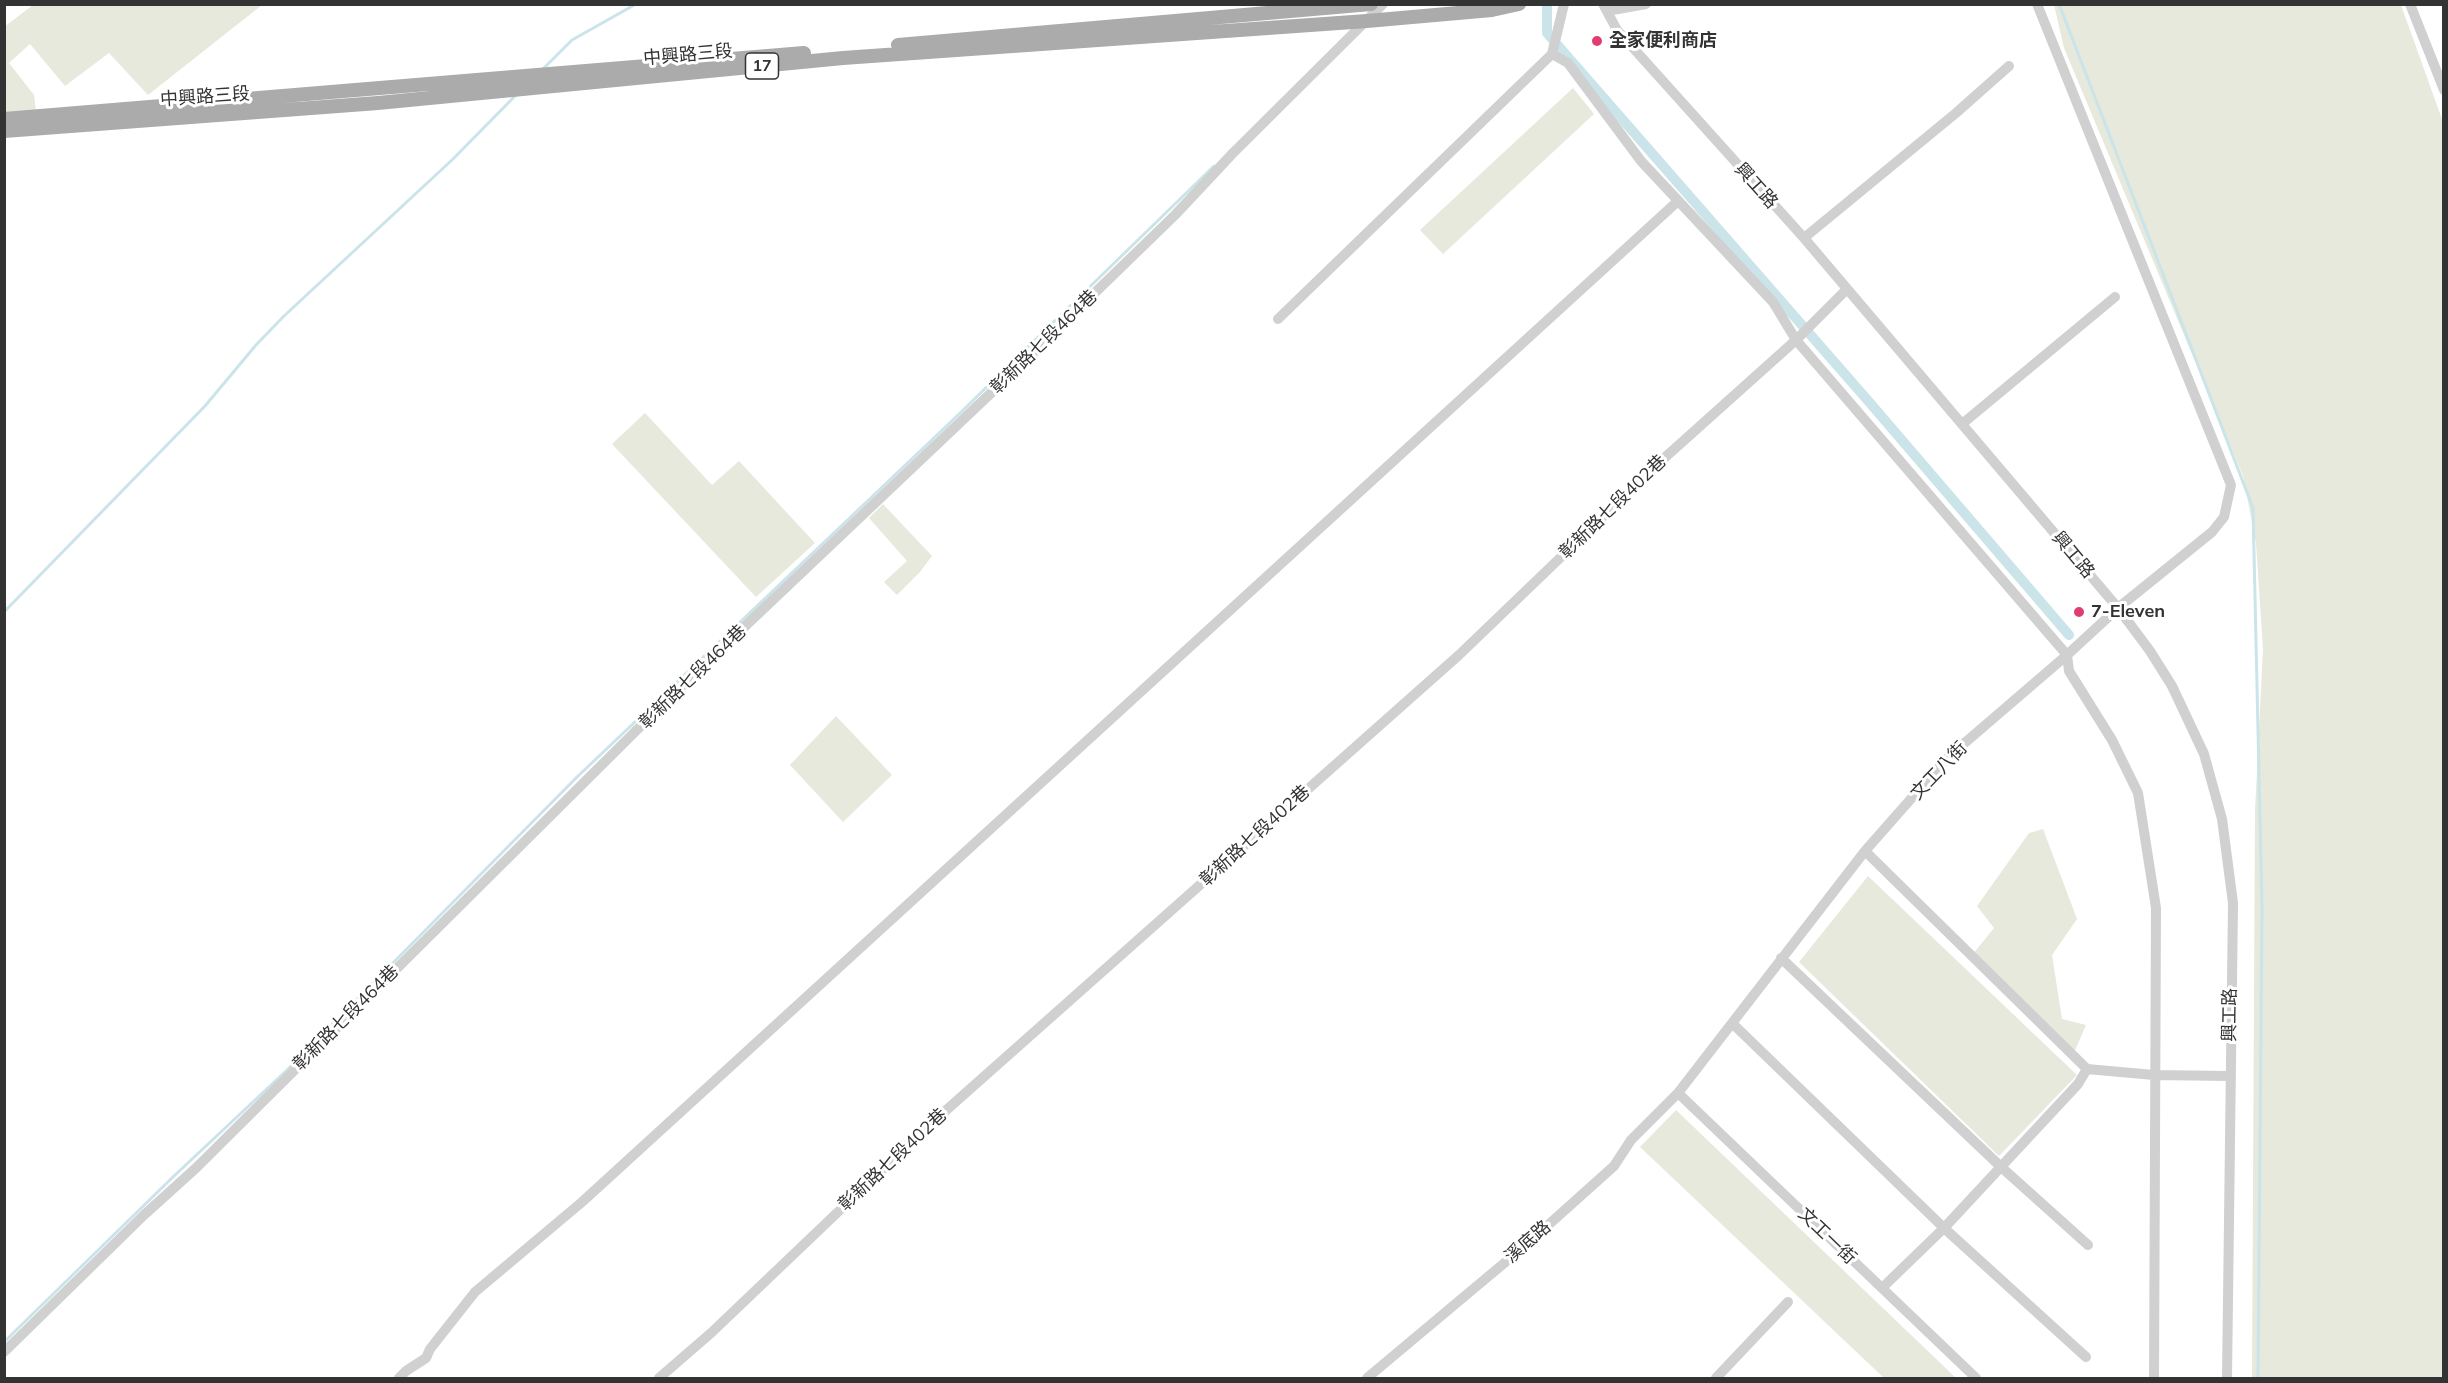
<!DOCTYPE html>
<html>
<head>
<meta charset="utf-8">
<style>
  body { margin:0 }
  #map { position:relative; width:2448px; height:1383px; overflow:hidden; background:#fff; font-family:Mulish,sans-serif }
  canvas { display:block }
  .frame { position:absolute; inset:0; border:6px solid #333; pointer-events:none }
</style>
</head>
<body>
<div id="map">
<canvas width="2448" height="1383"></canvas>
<div class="frame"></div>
</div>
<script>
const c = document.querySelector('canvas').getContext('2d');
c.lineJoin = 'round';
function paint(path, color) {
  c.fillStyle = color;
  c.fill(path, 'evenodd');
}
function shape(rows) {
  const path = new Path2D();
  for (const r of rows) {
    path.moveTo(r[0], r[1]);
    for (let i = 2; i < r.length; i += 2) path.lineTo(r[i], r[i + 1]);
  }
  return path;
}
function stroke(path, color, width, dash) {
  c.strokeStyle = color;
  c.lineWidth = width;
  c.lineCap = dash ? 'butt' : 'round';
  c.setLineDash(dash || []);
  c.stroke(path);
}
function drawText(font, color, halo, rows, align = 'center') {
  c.font = font + ' Mulish,"Noto Sans TC",sans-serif';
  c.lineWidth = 6;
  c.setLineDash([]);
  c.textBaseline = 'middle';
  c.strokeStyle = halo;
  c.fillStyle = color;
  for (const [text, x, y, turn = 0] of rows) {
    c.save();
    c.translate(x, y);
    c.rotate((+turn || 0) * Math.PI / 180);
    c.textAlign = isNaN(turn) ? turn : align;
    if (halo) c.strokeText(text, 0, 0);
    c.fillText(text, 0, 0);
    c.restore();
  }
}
paint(shape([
  [33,5,262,5,148,95,109,53,65,86,30,44,9,63,34,95,36,111,5,114,4,27],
  [2054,5,2401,5,2443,122,2443,1378,2252,1378,2255,811,2263,649,2256,543,2243,476,2064,48],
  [1573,88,1594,114,1443,254,1420,230],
  [645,413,712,485,739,461,815,543,756,597,612,444],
  [883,504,932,556,920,572,897,595,884,582,907,561,869,518],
  [836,716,892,775,843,822,790,765],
  [2043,829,2077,919,2052,955,2062,1019,2086,1025,2074,1053,1973,954,1994,928,1977,906,2029,833],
  [1868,876,2077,1075,1999,1156,1799,962],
  [1676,1110,1956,1378,1884,1378,1640,1147]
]), '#e6e9dc');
stroke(shape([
  [2059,4,2253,508,2262,908,2258,1378],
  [542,70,572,40,636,4],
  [4,612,205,406,256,345,284,316,453,159,516,95],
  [4,1342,174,1176,287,1070,577,777,957,416,1214,166]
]), '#cae4e9', 3);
stroke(shape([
  [1547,4,1547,33,1870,403,2069,635]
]), '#cae4e9', 10);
stroke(shape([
  [1603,4,1617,30,1804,238,2118,608,2150,651,2172,686,2204,754,2222,819,2233,903,2227,1378],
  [2410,4,2444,90],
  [1607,11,1646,4],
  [1552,54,1568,63,1641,161,1773,302,1796,340,2067,655,2069,671,2112,740,2138,793,2156,908,2154,1378],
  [1804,238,1956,113,2009,66],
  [1278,319,1552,54,1564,4],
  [1962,424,2115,297],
  [1865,851,2087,1069,2154,1075,2229,1076],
  [1781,958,2000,1166,2088,1245],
  [1733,1024,1944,1228,2086,1357],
  [1678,1093,1976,1378],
  [1882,1288,1944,1228,2078,1084,2087,1069],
  [4,1352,144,1215,196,1168,665,702,1009,376,1175,215,1233,153,1383,4],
  [399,1378,406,1371,426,1358,430,1349,475,1292,582,1202,1678,201],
  [659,1378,711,1333,925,1129,1459,655,1661,461,1796,340,1847,289],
  [1367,1378,1527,1244,1614,1166,1631,1140,1678,1093,1865,851,1946,759,2067,655,2118,608,2212,532,2224,517,2231,485,2037,4],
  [1716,1378,1788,1302]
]), '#d0d0d0', 10);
stroke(shape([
  [898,45,1371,4],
  [4,119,804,53],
  [4,131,378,103,843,58,1367,21,1492,10,1519,4]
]), '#ababab', 14);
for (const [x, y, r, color] of [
  [1597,41,6,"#e03e71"],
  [2079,612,6,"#e03e71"]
]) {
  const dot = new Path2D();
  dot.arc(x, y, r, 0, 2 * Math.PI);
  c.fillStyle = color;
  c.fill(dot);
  stroke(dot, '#fff', 2);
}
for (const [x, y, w] of [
  [762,66,33]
]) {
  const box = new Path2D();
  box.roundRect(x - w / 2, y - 13, w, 26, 4.5);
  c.fillStyle = '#fff';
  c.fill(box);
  stroke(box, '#333', 1.5);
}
drawText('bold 16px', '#333', null, [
  ["17",762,66]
]);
drawText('bold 18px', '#333', '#fff', [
  ["全家便利商店",1609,41],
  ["7-Eleven",2091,612]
], 'left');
drawText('18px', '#333', '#fff', [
  ["中興路三段",688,55,-5],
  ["中興路三段",205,97,-4],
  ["興工路",1756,186,48],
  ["彰新路七段464巷",1044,342,-44],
  ["彰新路七段402巷",1613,507,-44],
  ["興工路",2073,555,50],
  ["彰新路七段464巷",693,677,-44],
  ["文工八街",1939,771,-46],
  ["彰新路七段402巷",1255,836,-42],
  ["興工路",2230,1015,-89],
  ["彰新路七段464巷",346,1018,-45],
  ["彰新路七段402巷",893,1160,-43],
  ["文工一街",1827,1236,44],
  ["溪底路",1528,1242,-41]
]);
</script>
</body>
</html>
